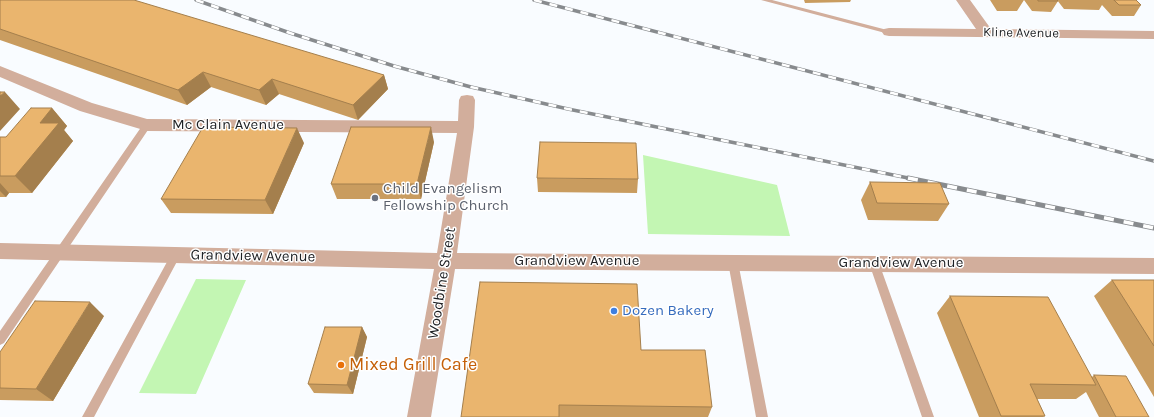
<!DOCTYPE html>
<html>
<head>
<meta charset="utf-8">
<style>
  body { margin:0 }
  canvas { display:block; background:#f9fcff }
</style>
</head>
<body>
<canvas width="1154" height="417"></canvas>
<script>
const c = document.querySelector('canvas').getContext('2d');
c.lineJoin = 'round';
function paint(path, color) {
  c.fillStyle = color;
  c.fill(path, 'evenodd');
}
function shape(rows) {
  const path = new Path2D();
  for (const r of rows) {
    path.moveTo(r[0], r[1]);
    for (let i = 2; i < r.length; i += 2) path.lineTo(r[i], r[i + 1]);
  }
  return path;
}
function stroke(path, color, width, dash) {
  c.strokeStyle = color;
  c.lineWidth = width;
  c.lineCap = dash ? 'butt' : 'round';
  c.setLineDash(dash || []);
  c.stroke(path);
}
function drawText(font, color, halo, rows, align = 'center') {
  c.font = font + ' Karla,sans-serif';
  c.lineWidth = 3;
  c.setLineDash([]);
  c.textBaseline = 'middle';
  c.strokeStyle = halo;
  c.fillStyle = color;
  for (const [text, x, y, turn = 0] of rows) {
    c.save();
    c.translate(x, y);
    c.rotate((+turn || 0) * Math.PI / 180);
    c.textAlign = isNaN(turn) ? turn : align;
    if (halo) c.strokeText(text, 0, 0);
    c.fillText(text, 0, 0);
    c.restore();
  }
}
paint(shape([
  [643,155,777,185,790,236,648,234],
  [196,279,246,280,196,394,139,393]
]), '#c3f6b3');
paint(shape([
  [761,0,772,0,891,31,892,32,889,34,761,0],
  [147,122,151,125,150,127,4,343,0,345,0,331,144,123,147,122],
  [176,250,179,251,181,254,94,417,82,417,173,251,176,250],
  [733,258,736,259,738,262,768,417,756,417,728,262,730,259,733,258],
  [874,259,877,260,879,263,934,417,922,417,869,263,871,260,874,259]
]), '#d2ae9c');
paint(shape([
  [956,0,970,0,991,29,1154,31,1154,39,889,36,884,35,882,32,884,29,889,28,976,29,956,0],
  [0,66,92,103,147,119,458,121,459,100,461,96,467,95,473,96,475,100,474,127,457,253,1154,258,1154,274,455,269,431,417,407,417,434,269,0,259,0,243,437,253,457,133,147,131,80,111,0,77,0,66]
]), '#d2ae9c');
const railFar1 = shape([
  [196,0,290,33,394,66,471,87,568,109,913,179],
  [534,0,1154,161]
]);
const rail = shape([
  [908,178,1154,228]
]);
stroke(railFar1, '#888b8e', 3.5);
stroke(rail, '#888b8e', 5);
stroke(railFar1, '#fff', 2.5, [8]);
stroke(rail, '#fff', 3.5, [10]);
paint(shape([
  [0,0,384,75,388,89,358,120,279,94,266,105,211,87,187,105,0,40],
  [804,0,851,0,850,2,805,3],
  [990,0,1024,0,1017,11,997,11],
  [1024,0,1057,0,1058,1,1051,12,1032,11],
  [1057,0,1136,0,1141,5,1134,16,1112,16,1102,5,1099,10,1064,9],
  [52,108,67,126,64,130,73,141,32,193,9,193,6,197,0,197,0,137,6,137],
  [434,142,421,199,337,199,331,184],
  [304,143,273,214,171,213,161,199],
  [537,178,638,179,637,193,538,192],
  [870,182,949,204,938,221,868,220,861,200],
  [1112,280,1154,280,1154,397,1094,296],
  [950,296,1092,377,1094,375,1149,417,1099,417,1086,392,1076,399,1037,399,1045,416,1043,417,979,417,937,313],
  [104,316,53,401,0,400,0,352],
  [362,327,367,337,353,394,314,393,308,384],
  [641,350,712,407,708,417,461,417]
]), '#c99c5f');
paint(shape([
  [203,72,211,87,187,105,178,90],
  [384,75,388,89,358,120,353,105],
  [272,79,279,94,266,105,259,90],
  [5,92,20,109,0,131,0,96],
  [52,108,67,126,64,130,73,141,32,193,15,176,40,123],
  [431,127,434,142,421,199,417,184],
  [297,128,304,143,273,214,265,200],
  [0,183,9,193,6,197,0,191],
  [90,302,104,316,53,401,36,389],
  [362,327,367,337,353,394,347,385]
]), '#a47f4d');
const building = shape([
  [0,0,134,0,384,75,353,105,272,79,259,90,203,72,178,90,0,29,0,0],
  [1038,0,1057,0,1058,1,1038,1,1038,0],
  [1114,0,1136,0,1141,5,1119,5,1114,0],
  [0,92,5,92,0,96,0,92],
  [31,108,52,108,40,123,59,123,15,176,0,176,0,137,6,137,31,108],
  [203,127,297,128,265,200,161,199,203,127],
  [351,127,431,127,417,184,331,184,351,127],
  [540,142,636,143,638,179,537,178,540,142],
  [870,182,940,183,949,204,877,203,870,182],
  [1112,280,1154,280,1154,346,1112,280],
  [480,282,637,284,641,350,705,350,712,407,559,405,559,417,461,417,480,282],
  [950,296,1048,297,1096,385,1030,384,1045,416,1001,416,950,296],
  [35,301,90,302,36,389,0,388,0,352,35,301],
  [325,327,362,327,347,385,308,384,325,327],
  [1094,375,1126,376,1149,417,1116,417,1094,375]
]);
paint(building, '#eab56e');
stroke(building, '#a47f4d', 1);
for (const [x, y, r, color] of [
  [375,198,4,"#6b7280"],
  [614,311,4,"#3f7fe0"],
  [341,365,4,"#e8710a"]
]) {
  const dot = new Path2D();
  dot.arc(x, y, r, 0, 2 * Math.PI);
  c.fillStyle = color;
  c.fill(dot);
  stroke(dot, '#fff', 1.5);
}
drawText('13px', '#1e2023', '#fff', [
  ["Kline Avenue",1021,33,1]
]);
drawText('15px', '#1e2023', '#fff', [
  ["Mc Clain Avenue",228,125],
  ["Grandview Avenue",253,256,1],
  ["Grandview Avenue",577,261],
  ["Grandview Avenue",901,263],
  ["Woodbine Street",442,283,-81]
]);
drawText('15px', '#5b616d', '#fff', [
  ["Child Evangelism",383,189],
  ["Fellowship Church",383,206]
], 'left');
drawText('15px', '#366cbe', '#fff', [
  ["Dozen Bakery",622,311]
], 'left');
drawText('18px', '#c56008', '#fff', [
  ["Mixed Grill Cafe",349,365]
], 'left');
</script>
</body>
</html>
